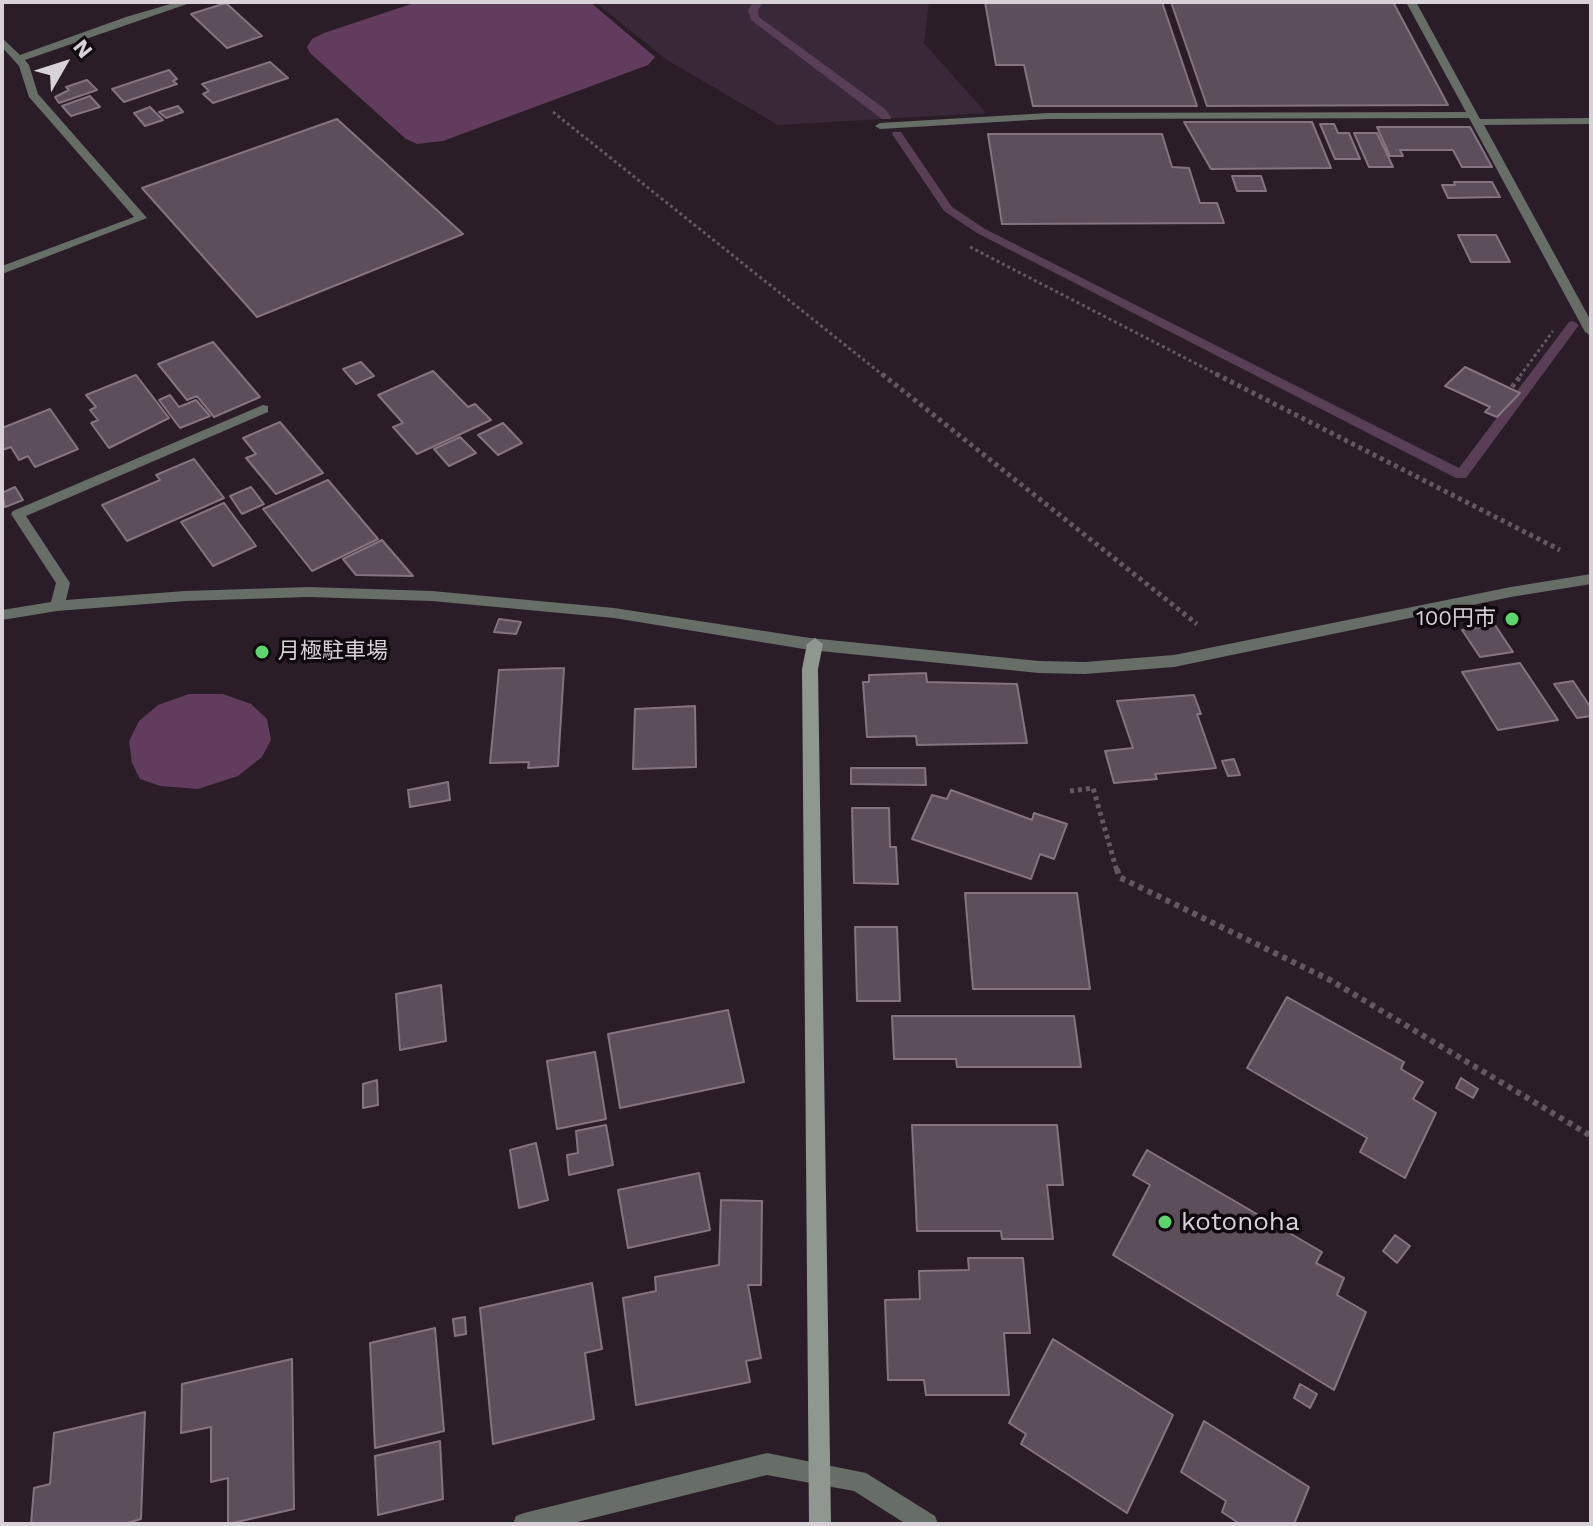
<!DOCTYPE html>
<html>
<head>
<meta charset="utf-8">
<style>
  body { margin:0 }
  #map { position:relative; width:1593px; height:1526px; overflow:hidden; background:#2a1d28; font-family:"Work Sans",sans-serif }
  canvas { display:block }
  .frame { position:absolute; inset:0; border:4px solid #d9d1d8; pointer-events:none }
  .north { position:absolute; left:24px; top:24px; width:80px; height:80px; -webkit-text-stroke:6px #0f090e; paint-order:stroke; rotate:51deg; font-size:22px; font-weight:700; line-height:32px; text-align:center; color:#d9d1d8 }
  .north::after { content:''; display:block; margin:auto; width:28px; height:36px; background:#d9d1d8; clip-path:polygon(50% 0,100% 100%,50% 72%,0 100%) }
</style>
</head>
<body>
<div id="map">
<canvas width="1593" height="1526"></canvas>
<div class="frame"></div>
<div class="north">N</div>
</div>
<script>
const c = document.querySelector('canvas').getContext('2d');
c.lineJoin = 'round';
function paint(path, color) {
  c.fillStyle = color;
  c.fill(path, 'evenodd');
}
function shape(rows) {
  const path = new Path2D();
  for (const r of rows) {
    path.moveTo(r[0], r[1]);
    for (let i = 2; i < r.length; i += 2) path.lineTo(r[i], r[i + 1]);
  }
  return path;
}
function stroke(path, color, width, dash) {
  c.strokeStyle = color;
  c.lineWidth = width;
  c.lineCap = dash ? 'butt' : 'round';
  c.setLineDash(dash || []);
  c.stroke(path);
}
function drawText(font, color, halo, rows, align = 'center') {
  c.font = font + ' "Work Sans","Noto Sans JP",sans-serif';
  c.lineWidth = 7;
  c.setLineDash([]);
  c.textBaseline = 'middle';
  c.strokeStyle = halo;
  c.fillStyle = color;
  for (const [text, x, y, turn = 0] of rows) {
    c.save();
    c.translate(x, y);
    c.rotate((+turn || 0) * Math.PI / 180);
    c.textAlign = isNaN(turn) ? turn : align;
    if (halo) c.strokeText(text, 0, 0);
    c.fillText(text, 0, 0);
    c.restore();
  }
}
paint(shape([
  [595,2,929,2,924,43,986,113,778,125,667,60]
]), '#392837');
paint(shape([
  [417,2,590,2,655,57,648,65,443,141,417,144,406,139,310,53,307,47,312,39,324,33],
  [189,694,223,694,251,704,267,719,271,740,262,757,238,776,198,789,160,786,140,779,132,763,129,741,139,721,158,705]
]), '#623c5d');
paint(shape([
  [753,2,763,2,758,10,759,17,885,109,891,117,890,119,882,119,751,20,748,10,753,2],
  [893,132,901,132,952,207,985,229,1459,468,1569,322,1573,321,1579,325,1466,478,1456,478,977,233,944,211,892,134,893,132]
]), '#583f56');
const building = shape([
  [985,2,1162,2,1197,106,1033,106,1024,65,996,65,985,2],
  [1171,2,1393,2,1448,105,1207,106,1171,2],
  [226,3,262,36,227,48,191,14,226,3],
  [270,62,288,78,213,103,203,94,209,91,202,84,270,62],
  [169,70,177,79,173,81,177,84,124,102,112,89,169,70],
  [87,80,97,90,59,103,55,97,69,90,66,87,87,80],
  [90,96,100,107,71,116,62,106,90,96],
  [178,106,183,112,166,118,159,112,178,106],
  [150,107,163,120,145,126,134,113,150,107],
  [337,119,463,234,257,317,142,188,337,119],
  [1184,122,1312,122,1331,168,1211,169,1184,122],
  [1320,124,1334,124,1338,133,1349,133,1360,159,1335,159,1320,124],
  [1377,127,1470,127,1492,167,1462,167,1453,150,1400,150,1403,156,1390,156,1377,127],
  [1354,133,1377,133,1393,167,1369,167,1354,133],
  [988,134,1162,134,1172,167,1189,168,1200,203,1217,203,1224,223,1002,224,988,134],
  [1232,176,1261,176,1266,191,1237,191,1232,176],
  [1454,182,1492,182,1500,197,1448,198,1442,185,1455,185,1454,182],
  [1458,235,1496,235,1510,262,1471,262,1458,235],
  [213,342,260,397,214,417,197,396,187,400,158,364,213,342],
  [361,362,374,376,356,384,343,369,361,362],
  [1465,367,1520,393,1497,417,1485,412,1490,407,1445,386,1465,367],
  [433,371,468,407,475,404,491,420,417,454,393,427,403,423,378,395,433,371],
  [136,375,169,418,109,448,91,423,98,420,90,410,96,407,86,395,136,375],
  [170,395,179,407,196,400,210,416,180,428,159,400,170,395],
  [50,409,78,449,35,467,28,456,19,460,11,447,2,450,2,428,50,409],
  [280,422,323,473,276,494,246,458,256,454,243,438,280,422],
  [503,423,522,443,498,455,478,435,503,423],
  [460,437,476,453,449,466,434,449,460,437],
  [194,459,224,498,127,541,102,505,160,480,156,475,194,459],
  [328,480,378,539,312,571,263,509,328,480],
  [15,487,23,500,5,507,2,493,15,487],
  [251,487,264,504,242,514,230,496,251,487],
  [224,503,256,546,213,566,181,522,224,503],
  [382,540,413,576,356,575,343,559,382,540],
  [499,619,521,622,516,634,494,632,499,619],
  [1495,625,1513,652,1480,657,1462,630,1495,625],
  [1520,663,1558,720,1498,730,1462,672,1520,663],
  [564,668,558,766,528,768,529,762,490,763,499,670,564,668],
  [926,673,927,682,1017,684,1027,743,917,745,916,736,867,737,863,682,869,682,869,675,926,673],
  [1573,681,1591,708,1591,716,1577,718,1554,684,1573,681],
  [1194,695,1201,714,1197,714,1216,768,1155,774,1157,779,1114,783,1105,751,1133,748,1117,701,1194,695],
  [695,706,696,767,633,769,635,709,695,706],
  [1234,759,1240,775,1228,776,1222,761,1234,759],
  [851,768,925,768,926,785,851,784,851,768],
  [448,782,450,800,410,807,408,790,448,782],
  [951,790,1032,820,1034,813,1067,824,1054,859,1040,854,1031,879,912,839,932,795,947,799,951,790],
  [852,808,889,808,890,847,896,847,898,884,854,883,852,808],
  [965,893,1077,893,1090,989,973,989,965,893],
  [855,927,897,927,900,1001,857,1001,855,927],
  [441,985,446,1041,400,1050,396,994,441,985],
  [1287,997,1404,1062,1401,1069,1423,1082,1413,1099,1436,1113,1405,1178,1360,1152,1367,1138,1247,1068,1287,997],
  [728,1010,744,1082,620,1108,608,1034,728,1010],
  [892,1016,1074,1016,1081,1067,957,1067,956,1059,894,1059,892,1016],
  [595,1052,606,1119,557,1129,547,1061,595,1052],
  [1461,1078,1478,1089,1473,1098,1456,1088,1461,1078],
  [377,1080,378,1105,363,1108,363,1084,377,1080],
  [606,1125,613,1165,569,1175,567,1155,578,1153,576,1131,606,1125],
  [912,1125,1057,1125,1063,1185,1047,1185,1053,1239,1002,1239,1001,1231,917,1231,912,1125],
  [536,1143,548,1200,519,1208,510,1150,536,1143],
  [1147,1150,1322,1252,1316,1263,1344,1278,1337,1295,1366,1312,1334,1390,1113,1255,1150,1185,1133,1175,1147,1150],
  [699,1173,710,1230,628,1248,618,1190,699,1173],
  [721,1200,762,1201,761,1285,748,1285,761,1358,746,1361,750,1382,636,1405,623,1298,656,1291,655,1277,719,1265,721,1200],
  [1395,1235,1410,1246,1397,1263,1383,1251,1395,1235],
  [968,1258,1023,1258,1030,1333,1004,1333,1009,1395,926,1395,924,1380,888,1380,885,1300,920,1299,919,1271,969,1270,968,1258],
  [592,1283,602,1349,585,1353,594,1419,493,1444,480,1308,592,1283],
  [465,1317,466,1334,455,1336,453,1319,465,1317],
  [435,1328,444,1431,375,1448,370,1343,435,1328],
  [1053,1339,1173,1415,1127,1513,1021,1444,1026,1434,1009,1423,1053,1339],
  [292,1359,294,1509,228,1524,228,1478,211,1482,211,1427,181,1433,182,1384,292,1359],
  [1300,1384,1317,1394,1310,1408,1294,1398,1300,1384],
  [145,1412,141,1519,124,1524,31,1524,34,1488,50,1484,54,1433,145,1412],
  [1204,1421,1309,1487,1294,1524,1240,1524,1222,1512,1226,1501,1181,1472,1204,1421],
  [440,1441,443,1499,378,1515,375,1456,440,1441]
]);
paint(building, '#5c4e5a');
stroke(building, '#847481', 2);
stroke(shape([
  [553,112,884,376],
  [970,247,1220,376],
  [1520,376,1553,331]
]), '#635861', 3, [3, 3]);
stroke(shape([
  [882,374,1197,624],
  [1216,374,1560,550],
  [1512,387,1522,374],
  [1070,791,1093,788,1117,871]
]), '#635861', 5, [4, 4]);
stroke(shape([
  [1117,869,1119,877,1330,980,1591,1136]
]), '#635861', 6, [5, 5]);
paint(shape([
  [177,2,193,2,25,60,29,65,38,94,147,218,2,274,2,266,134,217,29,97,19,66,2,47,2,38,20,55,126,17,177,2],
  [1406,2,1416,2,1480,119,1591,118,1591,124,1484,125,1591,321,1591,336,1585,332,1469,118,1048,119,880,129,875,126,880,123,1048,113,1466,112,1406,2],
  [263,405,268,406,268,412,26,516,70,583,66,600,185,591,309,587,432,591,614,608,810,638,1039,661,1085,662,1174,655,1511,587,1591,574,1591,584,1511,597,1174,667,1085,674,1039,673,810,650,614,618,432,601,309,597,185,601,57,611,2,620,2,610,51,602,56,583,11,514,13,511,263,405],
  [767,1453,866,1473,935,1516,938,1524,906,1524,854,1491,767,1475,569,1524,513,1524,516,1516,524,1513,767,1453]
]), '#676d67');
paint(shape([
  [815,638,823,644,818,669,831,1524,809,1524,802,669,807,644,815,638]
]), '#8e988e');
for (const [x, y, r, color] of [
  [1512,619,8,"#5cd56d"],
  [262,652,8,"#5cd56d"],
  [1165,1222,8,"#5cd56d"]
]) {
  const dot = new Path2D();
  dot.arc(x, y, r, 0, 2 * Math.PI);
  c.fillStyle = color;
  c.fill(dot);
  stroke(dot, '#0f090e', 3);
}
drawText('22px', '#d9d1d8', '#0f090e', [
  ["100円市",1496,619],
  ["月極駐車場",278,652,"left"]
], 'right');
drawText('26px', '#d9d1d8', '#0f090e', [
  ["kotonoha",1181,1222]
], 'left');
</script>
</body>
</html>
